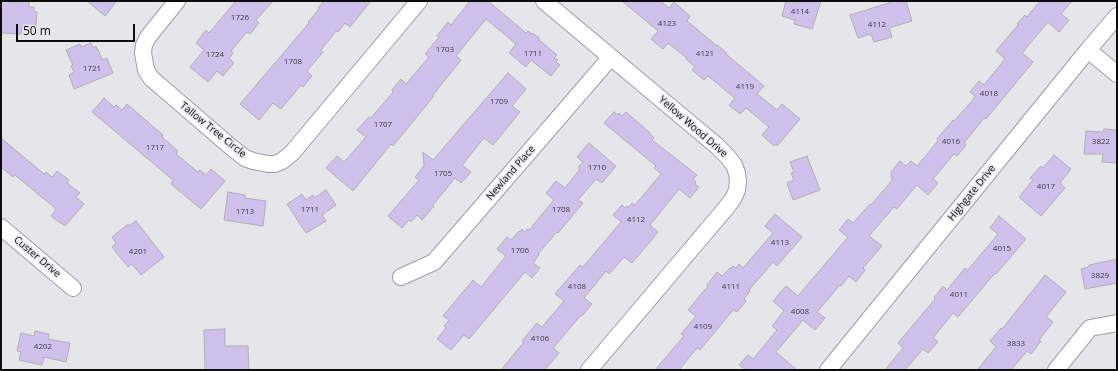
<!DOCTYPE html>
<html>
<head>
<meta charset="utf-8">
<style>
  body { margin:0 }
  #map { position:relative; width:1118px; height:371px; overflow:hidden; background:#e6e5e9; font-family:"Open Sans",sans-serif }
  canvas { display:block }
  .frame { position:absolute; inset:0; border:2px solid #0d0d0e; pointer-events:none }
  .scale { position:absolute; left:16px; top:24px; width:119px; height:18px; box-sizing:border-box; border:2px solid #0d0d0e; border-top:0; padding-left:5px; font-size:12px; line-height:14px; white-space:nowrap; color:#0d0d0e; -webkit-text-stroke:3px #e6e5e9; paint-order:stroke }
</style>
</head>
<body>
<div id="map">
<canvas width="1118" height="371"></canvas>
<div class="frame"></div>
<div class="scale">50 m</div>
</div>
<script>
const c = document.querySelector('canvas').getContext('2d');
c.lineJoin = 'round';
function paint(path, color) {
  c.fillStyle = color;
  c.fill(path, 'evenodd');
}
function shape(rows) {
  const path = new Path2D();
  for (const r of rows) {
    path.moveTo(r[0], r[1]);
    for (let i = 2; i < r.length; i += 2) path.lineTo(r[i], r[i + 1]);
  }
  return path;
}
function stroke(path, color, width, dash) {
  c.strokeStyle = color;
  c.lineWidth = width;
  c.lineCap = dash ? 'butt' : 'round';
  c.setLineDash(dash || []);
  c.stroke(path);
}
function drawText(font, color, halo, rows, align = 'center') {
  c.font = font + ' "Open Sans",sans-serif';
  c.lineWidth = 3;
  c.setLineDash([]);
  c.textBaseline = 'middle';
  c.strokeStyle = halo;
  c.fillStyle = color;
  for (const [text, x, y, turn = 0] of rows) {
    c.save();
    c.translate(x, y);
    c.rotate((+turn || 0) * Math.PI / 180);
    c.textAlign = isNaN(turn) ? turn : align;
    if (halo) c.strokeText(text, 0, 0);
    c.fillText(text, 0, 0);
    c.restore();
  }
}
const building = shape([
  [1,1,29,1,29,7,34,7,34,12,37,12,36,27,22,27,21,34,1,33,1,1],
  [87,1,117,1,105,16,87,1],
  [236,1,273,1,256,20,259,23,250,34,247,32,231,51,233,53,229,58,234,63,223,76,217,71,208,82,190,67,204,50,196,43,206,30,209,33,236,1],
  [324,1,371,1,350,27,345,23,338,32,336,31,321,50,323,52,307,71,312,76,303,87,301,85,281,109,273,103,259,120,240,104,309,23,308,22,319,9,318,8,324,1],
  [470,1,488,1,526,33,528,31,532,34,534,34,539,38,539,40,557,55,554,58,558,60,556,62,560,65,551,76,531,60,526,67,509,53,516,44,486,19,456,56,461,60,433,95,433,97,393,146,391,144,353,191,326,168,337,156,344,162,366,137,357,130,369,117,371,118,393,92,392,90,401,79,406,84,429,57,425,54,439,37,437,36,448,22,451,25,470,1],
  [622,1,660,1,669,8,674,2,690,16,687,21,717,46,717,45,727,53,726,54,764,86,757,94,777,110,782,104,800,119,778,145,773,145,762,135,769,127,746,108,740,114,729,105,735,98,708,76,704,80,692,70,695,67,686,59,687,58,668,43,663,49,651,39,658,31,622,1],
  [786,1,821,1,812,29,794,24,795,20,782,16,786,1],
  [895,1,906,1,912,21,889,28,892,37,874,42,871,34,858,38,850,15,895,1],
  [1040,1,1072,1,1061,14,1069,20,1059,32,1048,22,1022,53,1033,62,986,119,984,118,964,143,966,145,957,156,954,154,933,179,938,183,928,195,917,185,897,209,894,207,869,236,882,246,863,268,865,270,856,282,849,276,841,286,840,285,817,312,825,318,815,330,803,320,776,352,797,370,744,370,745,369,739,365,748,355,753,359,777,330,772,326,784,311,773,301,786,286,798,296,848,237,839,230,848,219,853,223,870,204,871,205,893,179,891,177,891,172,900,161,906,166,911,161,917,166,938,141,937,139,953,120,954,121,972,101,975,96,970,92,979,81,984,85,1005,59,996,51,1018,25,1017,24,1025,15,1027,17,1040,1],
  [91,43,93,48,96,46,97,50,98,49,102,60,107,58,113,73,74,89,69,75,74,72,71,66,73,65,66,50,80,44,81,47,91,43],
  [508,73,526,89,512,106,520,112,493,145,484,138,462,165,471,172,461,183,455,178,433,205,434,206,422,220,417,215,411,222,409,220,402,228,388,216,419,180,415,177,424,166,423,152,433,160,508,73],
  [104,98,114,107,116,105,122,110,127,104,163,135,162,137,178,151,176,154,198,172,200,170,206,175,211,169,225,181,201,209,171,184,173,180,92,112,104,98],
  [614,112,618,115,619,113,622,116,626,112,649,132,650,134,654,138,652,140,697,175,693,179,696,182,695,184,699,187,690,198,679,189,650,225,658,232,632,263,624,257,609,274,606,271,584,298,592,304,582,316,581,315,553,348,559,353,545,370,501,370,524,342,522,341,537,323,542,327,564,301,555,294,580,265,583,267,621,222,613,215,622,205,625,208,627,206,628,208,632,203,635,205,661,174,654,168,656,166,604,123,614,112],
  [1104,129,1117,130,1117,163,1102,162,1103,154,1084,154,1086,131,1103,132,1104,129],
  [1,138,44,174,46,172,52,177,57,171,69,180,67,183,80,193,76,197,84,204,65,226,51,216,56,209,15,175,13,177,1,167,1,138],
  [589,143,616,166,602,183,596,179,578,200,583,203,558,233,557,232,538,254,539,255,533,263,540,268,532,278,525,272,469,339,464,335,451,350,437,339,446,328,444,326,449,320,443,316,473,280,481,287,506,256,497,249,507,237,511,240,519,231,520,232,522,229,525,232,527,229,529,230,554,200,546,193,556,181,565,188,580,169,578,167,583,162,577,157,589,143],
  [1054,155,1071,169,1060,183,1065,188,1041,216,1019,197,1033,180,1030,178,1041,166,1043,168,1054,155],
  [807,156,820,190,793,200,787,183,794,180,791,173,794,172,790,162,807,156],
  [326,190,336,205,322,215,326,221,306,233,287,204,302,194,306,200,313,195,314,198,326,190],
  [228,192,245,195,245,198,266,201,263,226,224,220,228,192],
  [775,214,802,237,777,266,773,262,749,290,750,291,744,299,746,301,737,312,733,310,700,350,697,348,679,370,655,370,684,336,681,334,696,316,688,310,708,286,707,285,717,272,722,276,730,268,731,268,733,266,736,268,739,264,743,268,773,233,765,226,775,214],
  [999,216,1026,239,996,274,995,273,958,317,953,313,933,338,938,342,928,353,923,349,905,370,885,370,903,348,898,343,935,299,934,298,943,286,947,290,965,268,968,270,998,234,990,228,999,216],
  [136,221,164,257,141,275,132,264,128,267,112,247,116,243,112,237,128,224,129,226,136,221],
  [1117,259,1117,283,1085,289,1081,269,1089,267,1089,265,1117,259],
  [1045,275,1066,292,1046,317,1053,322,1039,340,1041,341,1031,354,1027,351,1011,370,977,370,996,347,990,341,1001,328,1002,329,1045,275],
  [225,329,225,346,248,346,249,370,205,370,204,330,225,329],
  [35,331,49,334,48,339,70,343,66,362,44,357,42,365,19,360,21,352,17,351,21,333,34,336,35,331]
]);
paint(building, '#cec1ec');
stroke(building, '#b0afb3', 1);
const minor = shape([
  [177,1,148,37,144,45,143,53,146,70,151,78,231,147,245,158,253,161,268,164,275,164,282,161,292,153,419,1],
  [544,1,717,146,727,156,734,165,737,173,738,181,737,190,733,199,726,208,589,370],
  [1088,50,1117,74],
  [1,227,73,288],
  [401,277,434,262,611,57],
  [828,370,1088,50,1117,16],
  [1056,370,1090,328,1117,323]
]);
stroke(minor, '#9f9da1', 18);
stroke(minor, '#fff', 16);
drawText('8px', '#3d3a46', null, [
  ["4114",800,12],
  ["1726",240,18],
  ["4123",667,24],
  ["4112",877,25],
  ["1703",445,50],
  ["1711",533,54],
  ["4121",705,54],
  ["1724",215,55],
  ["1708",293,62],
  ["1721",92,69],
  ["4119",745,87],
  ["4018",989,94],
  ["1709",499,102],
  ["1707",383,125],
  ["4016",951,142],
  ["3822",1101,142],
  ["1717",155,148],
  ["1710",597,168],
  ["1705",443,174],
  ["4017",1046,187],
  ["1711",310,210],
  ["1708",561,210],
  ["1713",245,212],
  ["4112",636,220],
  ["4113",780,243],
  ["4015",1002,249],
  ["1706",520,251],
  ["4201",138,252],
  ["3829",1100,276],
  ["4108",577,287],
  ["4111",731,287],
  ["4011",959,295],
  ["4008",800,312],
  ["4109",703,327],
  ["4106",540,339],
  ["3833",1016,344],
  ["4202",43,347]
]);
drawText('10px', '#0d0d0e', '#e6e5e9', [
  ["Yellow Wood Drive",693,127,41],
  ["Tallow Tree Circle",213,130,39],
  ["Newland Place",511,173,-49],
  ["Highgate Drive",972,193,-51],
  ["Custer Drive",37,257,40]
]);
</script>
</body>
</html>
